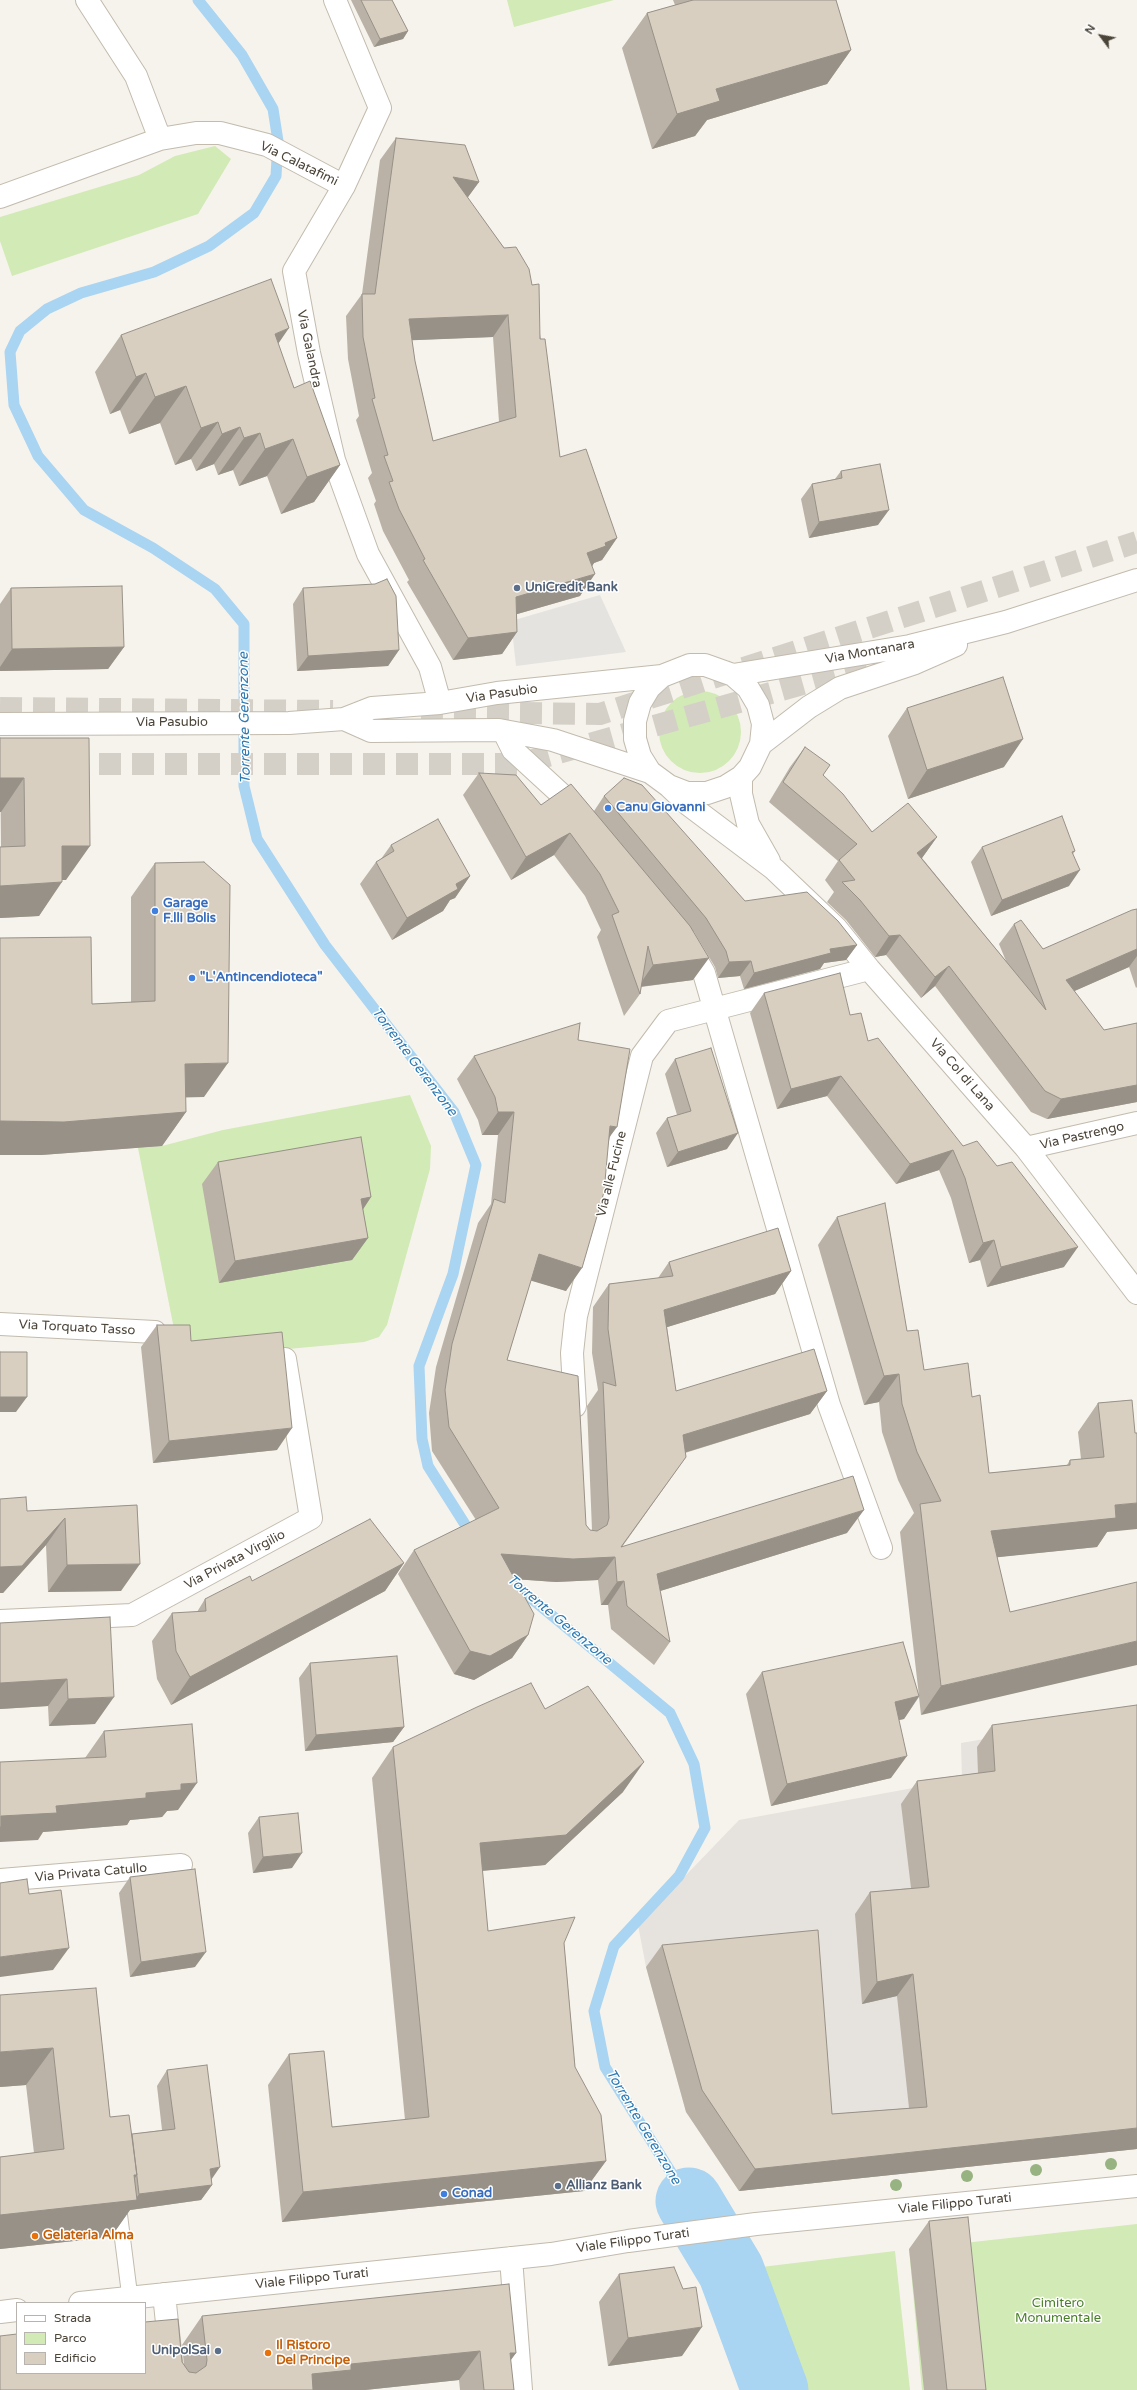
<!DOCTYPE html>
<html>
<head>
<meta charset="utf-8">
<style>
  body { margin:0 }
  #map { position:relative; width:1137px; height:2390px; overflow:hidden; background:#f6f3ec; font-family:"Varela Round",sans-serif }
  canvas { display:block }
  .legend { position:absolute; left:16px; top:2302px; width:130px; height:72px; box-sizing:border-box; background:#fff; border:1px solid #b7b4b0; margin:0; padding:5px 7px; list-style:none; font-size:12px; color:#4b4439 }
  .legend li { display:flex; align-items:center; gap:8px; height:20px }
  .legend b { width:20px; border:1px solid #b7b4b0 }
  .north { position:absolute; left:1081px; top:16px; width:40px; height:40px; -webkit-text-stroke:3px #fff; paint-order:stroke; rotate:302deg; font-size:11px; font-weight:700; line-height:16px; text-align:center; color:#4b4439 }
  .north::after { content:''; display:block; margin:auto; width:14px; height:18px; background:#4b4439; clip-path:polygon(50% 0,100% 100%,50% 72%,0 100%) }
</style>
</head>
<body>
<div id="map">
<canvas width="1137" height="2390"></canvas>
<ul class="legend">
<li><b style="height:5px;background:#fff"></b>Strada</li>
<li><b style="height:11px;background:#d2eab5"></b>Parco</li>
<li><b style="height:11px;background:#d8cfc1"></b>Edificio</li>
</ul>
<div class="north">N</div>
</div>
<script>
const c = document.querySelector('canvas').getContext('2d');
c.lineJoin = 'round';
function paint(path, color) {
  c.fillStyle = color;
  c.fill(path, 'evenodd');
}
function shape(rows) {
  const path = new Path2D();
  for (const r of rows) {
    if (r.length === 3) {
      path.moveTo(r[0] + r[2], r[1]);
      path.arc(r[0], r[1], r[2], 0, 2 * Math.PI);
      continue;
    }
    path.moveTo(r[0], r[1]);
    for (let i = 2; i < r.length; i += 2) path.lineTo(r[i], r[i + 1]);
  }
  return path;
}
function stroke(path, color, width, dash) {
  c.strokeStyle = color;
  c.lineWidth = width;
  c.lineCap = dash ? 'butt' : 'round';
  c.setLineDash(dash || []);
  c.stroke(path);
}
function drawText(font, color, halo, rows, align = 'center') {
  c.font = font + ' "Varela Round",sans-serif';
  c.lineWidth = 3;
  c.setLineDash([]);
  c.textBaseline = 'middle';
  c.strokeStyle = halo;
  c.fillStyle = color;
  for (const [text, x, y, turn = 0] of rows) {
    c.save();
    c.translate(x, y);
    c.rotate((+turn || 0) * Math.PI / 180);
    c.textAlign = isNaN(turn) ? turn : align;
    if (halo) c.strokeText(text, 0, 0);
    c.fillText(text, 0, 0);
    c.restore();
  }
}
paint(shape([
  [1137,1713,1137,2149,739,2191,686,2112,646,1967,638,1925,739,1820,962,1779,961,1743]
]), '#e6e2dd');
paint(shape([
  [507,0,614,0,514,27],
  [215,146,231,159,198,214,12,276,0,241,0,217,139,175,175,156],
  [700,732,41],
  [410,1095,431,1146,430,1169,387,1325,379,1337,364,1342,180,1359,138,1148,162,1146,223,1130],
  [1137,2224,1137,2390,922,2390,909,2249],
  [895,2251,910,2390,787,2390,779,2367,753,2268]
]), '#d2eab5');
paint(shape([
  [600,595,626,652,516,666,511,621]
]), '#e5e3e0');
stroke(shape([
  [198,0,242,55,273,109,278,141,276,176,254,213,209,246,154,272,81,293,47,309,20,331,10,352,14,405,38,456,84,510,153,548,215,589,244,624,244,786,257,839,325,945,454,1112,476,1165,453,1274,419,1366,422,1439,428,1466,473,1537],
  [509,1580,670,1713,694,1764,705,1828,679,1876,614,1946,594,2011,605,2067,689,2201]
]), '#a9d4f2', 11);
stroke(shape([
  [689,2201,731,2271,775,2390]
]), '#a9d4f2', 67);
stroke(shape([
  [0,708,333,711],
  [421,712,600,714,1137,542],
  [0,764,519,764,909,654]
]), '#d4d0c8', 22, [22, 11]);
const service = shape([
  [118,2203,130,2298]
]);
const minor = shape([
  [87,0,136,76,160,139],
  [335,0,380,108,344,186,294,271,309,353,334,460,368,554,430,667,440,703],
  [0,197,160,139,196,133,220,133,267,145,344,186],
  [733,675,910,646,1006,622,1137,580],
  [344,719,371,731,499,730,553,740,650,772],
  [0,724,289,723,344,719,372,708,440,703,497,693,662,676,690,665,705,665,733,675,748,688,758,705,763,724,761,744,750,767,741,777,725,787,707,793,687,793,669,786,650,772,640,756,635,739,635,721,640,703,649,688,662,676],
  [504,732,513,750,562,795,579,815],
  [761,744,809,707,840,688,915,663,956,645],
  [741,777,741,794,748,824,769,861],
  [670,787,689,805,774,869,836,928,869,969,1026,1148,1137,1293],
  [686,942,704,973,829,1405,881,1548],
  [1026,1148,1137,1123],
  [0,1324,155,1332],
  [575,1406,572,1353,576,1316,642,1056,668,1021,869,969],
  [0,1621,132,1615,311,1518,285,1359],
  [0,1880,181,1865],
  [511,2258,521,2390],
  [164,2294,174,2390],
  [80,2303,551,2254,628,2241,756,2224,1137,2186],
  [0,2312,17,2310]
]);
stroke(service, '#c2bbae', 17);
stroke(minor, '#c2bbae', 24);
stroke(service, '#fff', 15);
stroke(minor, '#fff', 22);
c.fillStyle = '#97b381';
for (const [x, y] of [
  [1111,2164],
  [1036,2170],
  [967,2176],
  [896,2185]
]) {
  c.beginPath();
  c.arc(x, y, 6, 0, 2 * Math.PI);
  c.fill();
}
paint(shape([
  [351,0,392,0,408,31,403,39,374,47],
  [673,0,836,0,851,50,827,84,707,120,695,136,652,149,622,48,647,13,675,5],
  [396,138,479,182,467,198,532,285,560,457,617,538,602,560,594,563,592,566,580,596,517,614,517,632,502,654,453,660,407,582,409,580,383,531,374,504,376,501,368,478,372,473,356,420,359,416,348,359,346,316,362,294,380,160],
  [493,337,499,422,433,441,415,361,412,340],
  [121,335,278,344,294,388,340,465,314,502,281,514,267,476,239,486,233,470,218,475,214,464,196,471,191,459,175,465,160,423,129,434,120,410,110,414,95,372],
  [841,471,878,525,809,538,801,499,812,484,835,479],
  [11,588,124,647,108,669,0,671,0,604],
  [303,588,399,650,388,666,297,671,293,604],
  [907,708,1004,767,908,799,888,736],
  [0,738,89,738,66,880,62,880,39,916,0,918,0,847,1,847],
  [805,747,823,775,872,832,937,837,922,858,1006,961,999,944,1014,924,1043,949,1137,909,1137,987,1136,988,1129,967,1074,991,1104,1030,1137,1023,1137,1102,1047,1119,1031,1112,935,986,921,998,886,955,875,957,846,920,827,902,834,892,825,880,838,861,769,802,790,767],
  [479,773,541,805,594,811,604,796,745,901,857,945,846,960,824,963,820,969,744,989,740,976,718,978,715,967,694,932,693,980,641,987,640,994,624,1016,597,937,601,930,585,896,554,855,511,880,463,795],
  [391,845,470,876,455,898,450,900,443,911,392,940,360,884,376,862,381,859],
  [982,847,1075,851,1073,854,1069,886,991,916,971,862],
  [155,863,204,1097,185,1097,186,1112,162,1146,41,1155,92,1004,131,1002,131,897],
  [764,993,850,1015,868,1041,963,1146,1064,1267,987,1287,980,1260,969,1263,951,1198,939,1170,896,1184,827,1096,777,1109,750,1013],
  [578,1040,609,1138,566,1291,531,1280,507,1360,586,1525,590,1530,592,1530,587,1406,598,1390,592,1353,593,1307,609,1284,658,1278,669,1262,791,1271,775,1294,667,1327,676,1391,827,1391,810,1414,685,1453,686,1457,622,1547,847,1533,660,1591,670,1642,654,1665,611,1629,608,1605,601,1605,598,1580,556,1582,515,1579,528,1635,512,1658,474,1680,454,1674,398,1574,414,1550,476,1520,432,1451,429,1413,436,1367,478,1223,491,1204,498,1135,482,1135,478,1120,457,1079,474,1056],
  [675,1059,727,1149,667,1167,656,1133,667,1118,677,1115,665,1074],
  [218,1162,371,1197,363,1209,368,1238,352,1260,219,1283,202,1184],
  [837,1217,907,1331,924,1370,972,1397,989,1473,1067,1465,1070,1460,1081,1459,1078,1432,1098,1403,1132,1400,1107,1532,1097,1547,997,1557,1010,1612,921,1715,919,1697,904,1719,899,1720,891,1778,771,1806,746,1694,762,1672,919,1696,900,1532,914,1513,898,1480,882,1432,879,1402,864,1405,818,1245],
  [157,1325,191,1341,277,1450,153,1463,141,1347],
  [0,1499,27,1511,137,1505,121,1591,48,1592,46,1545,3,1593,0,1593],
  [404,1563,385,1591,171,1705,157,1679,152,1641,172,1613,197,1612,205,1599,252,1581],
  [110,1617,95,1724,49,1726,48,1706,0,1709,0,1623],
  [310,1663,404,1727,393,1742,305,1751,299,1678],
  [545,1709,623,1792,545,1865,482,1871,488,1931,564,1943,575,2067,606,2161,584,2191,282,2222,268,2085,289,2054,332,2127,405,2120,372,1778,393,1747],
  [992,1725,1137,2149,739,2191,686,2112,646,1967,662,1945,832,2114,909,2108,897,1996,862,2004,855,1914,870,1892,911,1888,901,1804,917,1781,978,1773,977,1747],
  [104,1731,178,1810,167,1811,162,1817,130,1820,127,1825,43,1832,38,1840,85,1758],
  [259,1817,292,1868,253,1873,248,1833],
  [130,1877,195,1967,130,1977,119,1893],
  [96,1988,110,2117,132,2134,162,2130,157,2086,167,2070,211,2180,212,2185,201,2200,130,2210,111,2237,0,2249,0,2157,34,2153,26,2085,0,2087],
  [929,2221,986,2390,924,2390,909,2249],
  [619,2274,683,2289,682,2356,608,2366,599,2302],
  [202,2316,516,2353,510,2360,514,2390,460,2390,459,2380,365,2390,0,2390,182,2362,184,2365,182,2345]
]), '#bab2a6');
paint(shape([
  [408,31,403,39,374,47,380,39],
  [851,50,827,84,707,120,695,136,652,149,677,114,716,89],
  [453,177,479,182,463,204],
  [508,315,493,337,394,341,409,319],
  [289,328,263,366,275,334],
  [146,373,120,410,110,414,136,377],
  [186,386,160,423,129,434,155,397],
  [218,422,191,459,175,465,201,428],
  [240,427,214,464,196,471,222,434],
  [260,433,233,470,218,475,244,438],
  [293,439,267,476,239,486,265,449],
  [340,465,314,502,281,514,307,477],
  [889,510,878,525,809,538,819,522],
  [617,538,602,560,594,563,591,568,587,553,605,543],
  [595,574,580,596,500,619,516,597],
  [517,632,502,654,453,660,468,638],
  [124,647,108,669,0,671,0,667,12,649],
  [399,650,388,666,297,671,308,656],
  [1023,739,1004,767,908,799,927,770],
  [0,778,24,778,1,812,0,812],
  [570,833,554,855,511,880,526,857],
  [937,837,922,858,903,874,917,853],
  [62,846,90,846,66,880,39,880],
  [1080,870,1069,886,991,916,1002,900],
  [470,876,455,898,450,900,443,911,392,940,407,918,456,884],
  [62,882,39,916,0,918,0,886],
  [900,935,886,955,875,957,889,936],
  [857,945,846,960,824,963,820,969,744,989,754,973,830,949],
  [1137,949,1137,956,1129,967,1052,1001,1066,980],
  [709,958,693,980,638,987,653,965],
  [751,961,740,976,718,978,729,962],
  [949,966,935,986,921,998,935,977],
  [228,1063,204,1097,161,1098,185,1064],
  [841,1076,827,1096,777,1109,791,1089],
  [1137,1085,1137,1102,1047,1119,1061,1099],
  [186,1112,162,1146,41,1155,0,1155,0,1121],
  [498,1112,514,1112,498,1135,482,1135],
  [610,1126,617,1127,600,1150],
  [738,1133,727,1149,667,1167,678,1152],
  [953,1150,939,1170,896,1184,910,1164],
  [371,1197,356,1220,361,1199],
  [368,1238,352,1260,219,1283,235,1261],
  [994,1240,980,1260,969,1263,983,1243],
  [1078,1247,1064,1267,987,1287,1001,1267],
  [539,1254,582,1268,566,1291,522,1278],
  [791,1271,775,1294,648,1333,664,1310],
  [899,1374,879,1402,864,1405,884,1376],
  [827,1391,810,1414,667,1458,683,1435],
  [0,1397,27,1397,16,1412,0,1412],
  [292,1428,277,1450,153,1463,169,1441],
  [1137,1503,1137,1529,1107,1532,1097,1547,971,1560,991,1531,1115,1505],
  [864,1510,847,1533,641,1597,657,1574],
  [65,1518,46,1545,3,1593,0,1593,0,1567],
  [501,1554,615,1557,598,1580,556,1582,484,1577],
  [404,1563,385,1591,171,1705,190,1677],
  [140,1564,121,1591,48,1592,67,1565],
  [624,1581,608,1605,601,1605,617,1582],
  [528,1635,512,1658,474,1680,454,1674,470,1651],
  [1137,1641,1137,1665,921,1715,941,1686],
  [67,1679,48,1706,0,1709,0,1683],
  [919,1696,904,1719,879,1724,895,1702],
  [114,1697,95,1724,49,1726,68,1699],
  [404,1727,393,1742,305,1751,316,1735],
  [907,1756,891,1778,771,1806,787,1784],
  [644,1762,623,1792,545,1865,458,1873,480,1843],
  [197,1783,178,1810,167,1811,162,1817,130,1820,127,1825,43,1832,38,1840,0,1842,0,1818,1,1816,56,1806,146,1793,181,1784],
  [302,1853,292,1868,253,1873,263,1857],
  [69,1948,53,1970,0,1977,0,1957],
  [206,1952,195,1967,130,1977,141,1962],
  [913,1974,897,1996,862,2004,877,1982],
  [53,2048,26,2085,0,2087,0,2052],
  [1137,2128,1137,2149,739,2191,755,2169],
  [606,2161,584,2191,282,2222,303,2192],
  [220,2167,209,2183,210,2169],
  [134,2175,137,2175,118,2202,135,2200,139,2194,212,2185,201,2200,130,2210,111,2237,0,2249,0,2215],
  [702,2327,682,2356,608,2366,628,2338],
  [480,2351,459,2380,365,2390,300,2390,312,2374,351,2364],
  [510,2353,516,2353,495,2382]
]), '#979187');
const building = shape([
  [361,0,392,0,408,31,380,39,361,0],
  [693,0,836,0,851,50,716,89,720,101,677,114,647,13,693,0],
  [396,138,465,145,479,182,453,177,504,248,516,247,529,269,532,285,539,284,540,339,545,339,560,457,586,449,617,538,605,543,606,546,587,553,595,574,516,597,517,632,468,638,423,560,425,559,399,509,389,482,393,481,384,456,388,455,372,399,375,398,363,337,362,294,375,294,396,138],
  [508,315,516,417,433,441,415,361,409,319,508,315],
  [271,279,289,328,275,334,294,388,310,381,340,465,307,477,293,439,265,449,260,433,244,438,240,427,222,434,218,422,201,428,186,386,155,397,146,373,136,377,121,335,271,279],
  [880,464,889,510,819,522,812,484,842,478,841,471,880,464],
  [387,579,396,596,399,650,308,656,303,588,375,584,387,579],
  [122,586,124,647,12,649,11,588,122,586],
  [1003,677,1023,739,927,770,907,708,1003,677],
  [0,738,89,738,90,846,62,846,62,882,0,886,0,847,25,846,24,778,0,778,0,738],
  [805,747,830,765,823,775,843,794,872,832,908,803,937,837,917,853,1046,1010,1014,924,1021,920,1043,949,1132,910,1137,909,1137,949,1066,980,1104,1030,1137,1023,1137,1085,1061,1099,1045,1091,949,966,935,977,900,935,889,936,860,900,842,882,855,880,839,860,857,844,783,782,805,747],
  [479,773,516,775,541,805,571,784,690,926,709,958,653,965,648,946,640,994,612,915,619,912,600,874,570,833,526,857,479,773],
  [624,778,642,785,745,901,807,892,838,921,857,945,830,949,831,953,754,973,751,961,729,962,726,951,706,918,604,796,624,778],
  [1062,816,1075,851,1072,852,1080,870,1002,900,982,847,1062,816],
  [438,819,470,876,456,884,458,889,407,918,376,862,394,851,391,845,438,819],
  [204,862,230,885,228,1063,185,1064,186,1112,64,1122,0,1121,0,938,91,937,92,1004,155,1001,155,863,204,862],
  [840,973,850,1015,861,1013,868,1041,878,1038,963,1146,977,1141,997,1166,1012,1162,1078,1247,1001,1267,994,1240,983,1243,965,1178,953,1150,910,1164,841,1076,791,1089,764,993,840,973],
  [580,1023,578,1040,630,1049,617,1127,610,1126,604,1192,582,1268,539,1254,507,1360,578,1376,586,1525,590,1530,597,1531,607,1525,609,1518,603,1382,616,1386,608,1329,609,1284,673,1276,669,1262,778,1228,791,1271,664,1310,676,1391,814,1349,827,1391,683,1435,686,1457,621,1547,853,1476,864,1510,657,1574,670,1642,627,1606,624,1581,617,1582,615,1557,573,1559,501,1554,534,1614,528,1635,490,1656,470,1651,414,1550,499,1508,449,1427,445,1390,452,1344,494,1199,505,1203,514,1112,498,1112,495,1097,474,1056,580,1023],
  [711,1048,738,1133,678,1152,667,1118,691,1111,675,1059,711,1048],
  [361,1137,371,1197,361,1199,368,1238,235,1261,218,1162,361,1137],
  [885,1203,907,1331,918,1330,924,1370,968,1363,972,1397,980,1395,989,1473,1070,1465,1070,1460,1104,1457,1098,1403,1132,1400,1135,1433,1137,1433,1137,1503,1115,1505,1116,1518,991,1531,1010,1612,1137,1582,1137,1641,941,1686,920,1504,941,1501,917,1452,902,1404,899,1374,884,1376,837,1217,885,1203],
  [157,1325,190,1325,191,1341,282,1332,292,1428,169,1441,157,1325],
  [0,1352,27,1352,27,1397,0,1397,0,1352],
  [26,1497,27,1511,137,1505,140,1564,67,1565,65,1518,22,1566,0,1567,0,1499,26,1497],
  [370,1519,404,1563,190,1677,176,1651,172,1613,206,1611,205,1599,250,1576,252,1581,370,1519],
  [110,1617,114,1697,68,1699,67,1679,0,1683,0,1623,110,1617],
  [903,1642,919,1696,895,1702,907,1756,787,1784,762,1672,903,1642],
  [397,1656,404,1727,316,1735,310,1663,397,1656],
  [531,1683,545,1709,588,1686,644,1762,566,1835,480,1843,488,1931,575,1917,564,1943,575,2067,601,2115,606,2161,303,2192,289,2054,324,2051,332,2127,429,2117,393,1747,477,1707,531,1683],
  [1137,1705,1137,2128,755,2169,702,2090,662,1945,818,1930,832,2114,927,2107,913,1974,877,1982,870,1892,929,1887,917,1781,995,1771,992,1725,1137,1705],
  [192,1724,197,1783,181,1784,181,1790,146,1793,146,1798,56,1806,57,1813,1,1816,1,1827,0,1827,0,1762,106,1757,104,1731,192,1724],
  [298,1813,302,1853,263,1857,259,1817,298,1813],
  [195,1869,206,1952,141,1962,130,1877,195,1869],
  [27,1879,29,1894,61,1890,69,1948,0,1957,0,1883,27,1879],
  [96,1988,110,2117,129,2115,137,2175,134,2175,137,2200,0,2215,0,2157,64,2149,53,2048,0,2052,0,1995,96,1988],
  [207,2065,220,2167,210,2169,212,2185,139,2194,132,2134,175,2129,167,2070,207,2065],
  [968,2217,986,2390,947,2390,929,2221,968,2217],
  [674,2267,683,2289,696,2287,702,2327,628,2338,619,2274,674,2267],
  [509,2284,516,2353,510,2353,514,2390,484,2390,480,2351,351,2364,351,2370,312,2374,313,2390,0,2390,0,2336,17,2334,17,2373,145,2373,145,2322,178,2319,182,2362,189,2372,196,2373,206,2366,207,2360,202,2316,509,2284]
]);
paint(building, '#d8cfc1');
stroke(building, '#979187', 1);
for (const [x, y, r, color] of [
  [517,588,4,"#5c6f8a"],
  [608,808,4,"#3f7fe0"],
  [155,911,4,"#3f7fe0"],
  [192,978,4,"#3f7fe0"],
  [558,2186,4,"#5c6f8a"],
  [444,2194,4,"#3f7fe0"],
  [35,2236,4,"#e8710a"],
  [218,2351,4,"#5c6f8a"],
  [268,2353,4,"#e8710a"]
]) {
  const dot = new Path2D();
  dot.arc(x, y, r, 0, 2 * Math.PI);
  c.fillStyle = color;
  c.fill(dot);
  stroke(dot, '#fff', 1.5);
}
drawText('13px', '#4b4439', '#fff', [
  ["Via Calatafimi",299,164,26],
  ["Via Galandra",309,349,78],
  ["Via Montanara",870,652,-10],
  ["Via Pasubio",502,694,-8],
  ["Via Pasubio",172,723],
  ["Via Col di Lana",962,1075,49],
  ["Via Pastrengo",1082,1136,-13],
  ["Via alle Fucine",612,1174,-76],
  ["Via Torquato Tasso",77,1328,3],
  ["Via Privata Virgilio",235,1560,-28],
  ["Via Privata Catullo",91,1873,-5],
  ["Viale Filippo Turati",955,2204,-6],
  ["Viale Filippo Turati",633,2241,-8],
  ["Viale Filippo Turati",312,2279,-6]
]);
drawText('bold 13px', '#4e5e75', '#fff', [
  ["UniCredit Bank",525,588],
  ["Allianz Bank",566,2186],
  ["UnipolSai",210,2351,"right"]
], 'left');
drawText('bold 13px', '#366cbe', '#fff', [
  ["Canu Giovanni",616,808],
  ["Garage",163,904],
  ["F.lli Bolis",163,919],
  ["\"L'Antincendioteca\"",200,978],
  ["Conad",452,2194]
], 'left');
drawText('bold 13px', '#c56008', '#fff', [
  ["Gelateria Alma",43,2236],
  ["Il Ristoro",276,2346],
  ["Del Principe",276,2361]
], 'left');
drawText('13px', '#4a7f2a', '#fff', [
  ["Cimitero",1058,2304],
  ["Monumentale",1058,2319]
]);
drawText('italic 14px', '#2e7ab2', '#fff', [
  ["Torrente Gerenzone",245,718,-91],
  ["Torrente Gerenzone",414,1062,53],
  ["Torrente Gerenzone",559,1620,40],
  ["Torrente Gerenzone",643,2127,59]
]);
</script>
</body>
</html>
